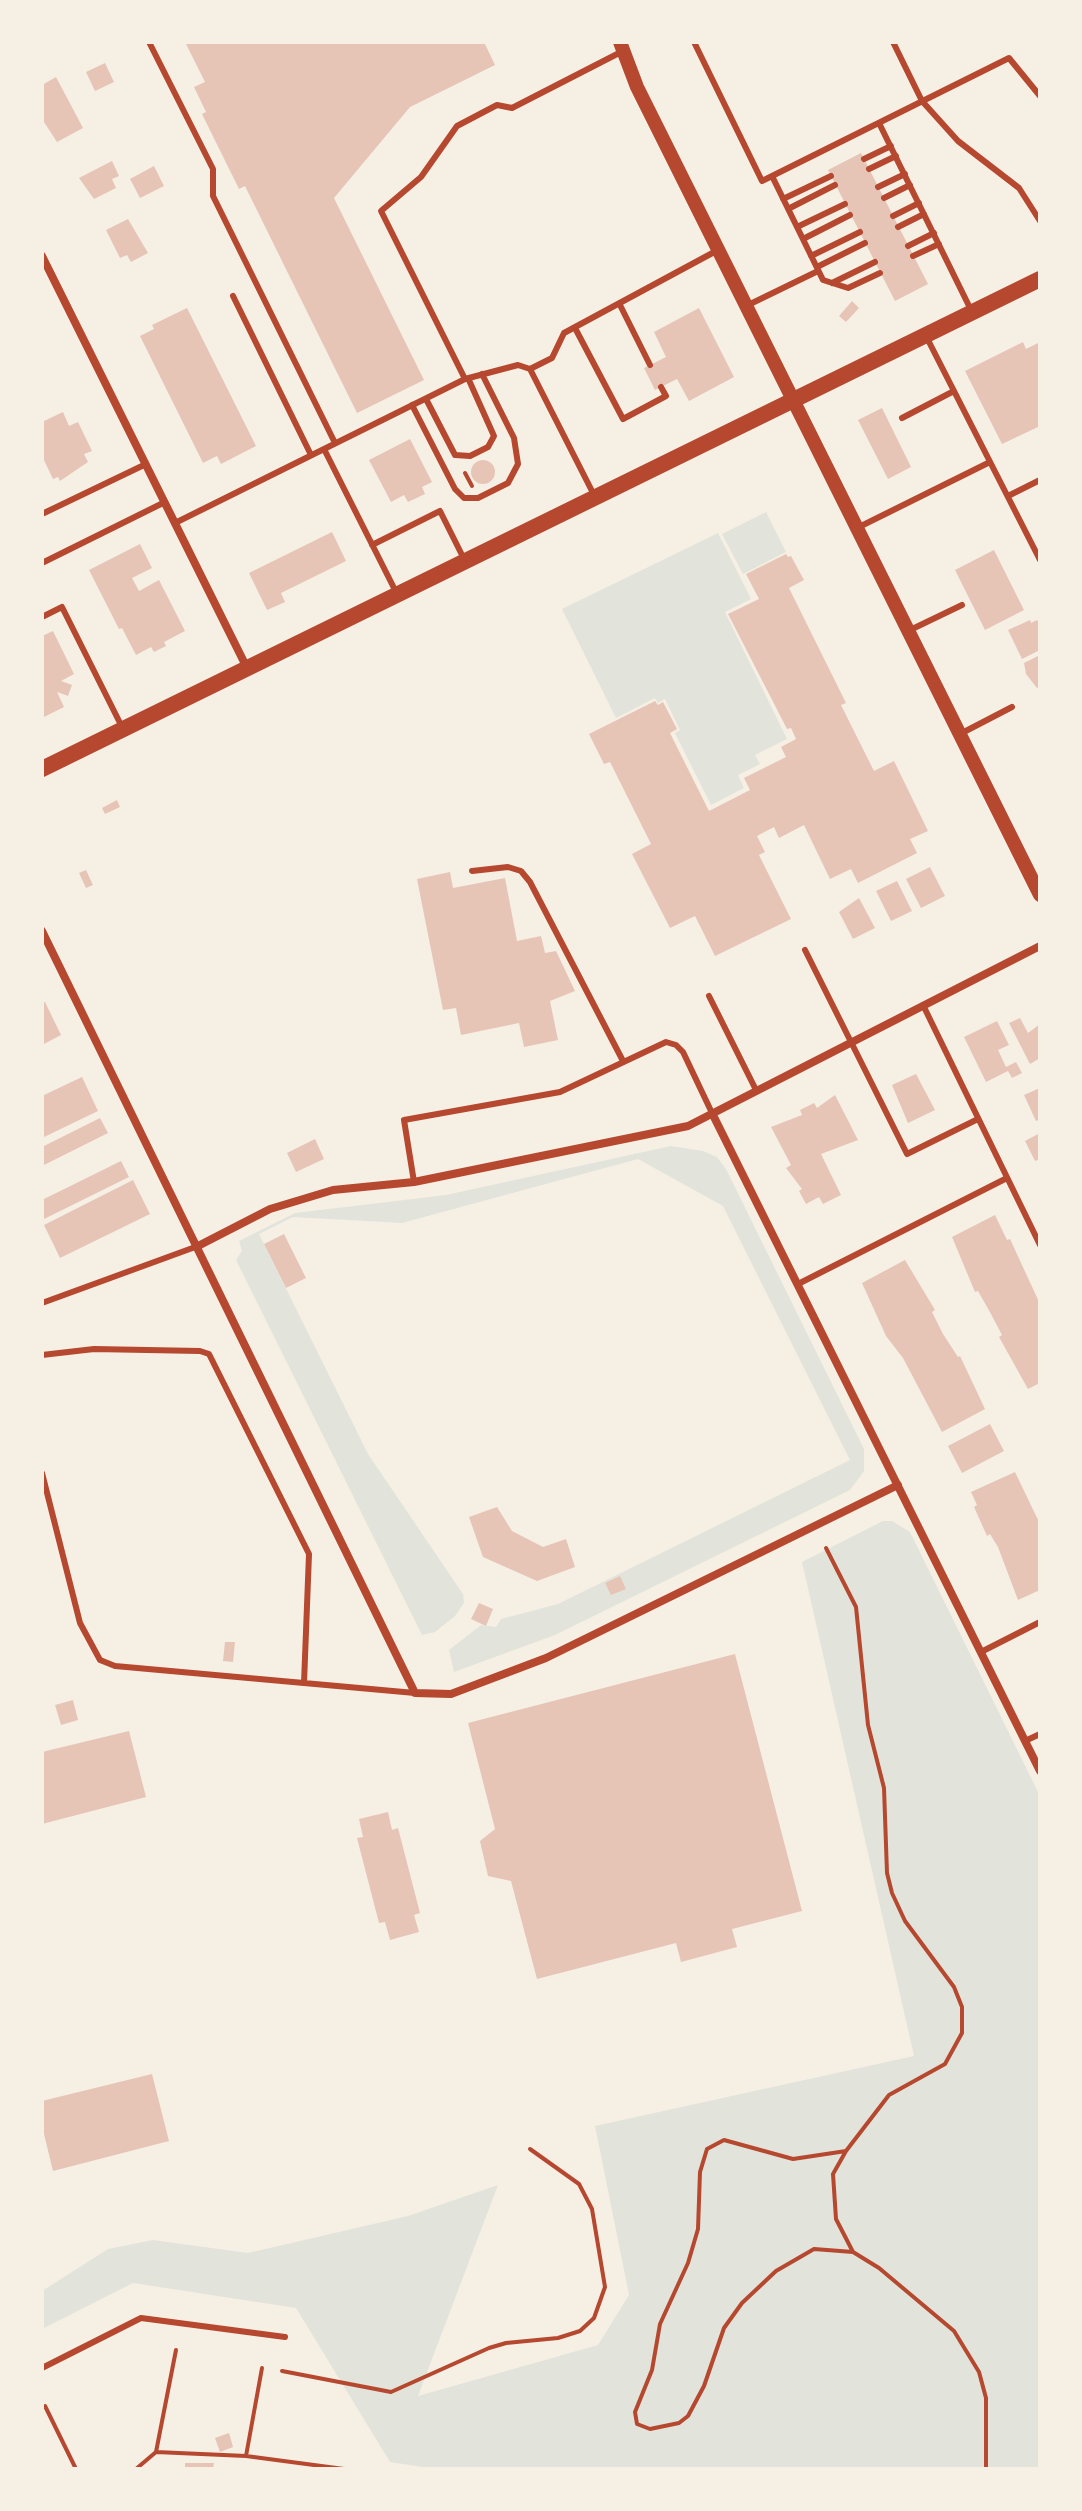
<!DOCTYPE html>
<html>
<head>
<meta charset="utf-8">
<style>
  body { margin:0 }
  #map { position:relative; width:1082px; height:2511px; overflow:hidden; background:#f6efe4; font-family:Literata,serif }
  canvas { display:block }
  .frame { position:absolute; inset:0; border:44px solid #f6efe4; pointer-events:none }
</style>
</head>
<body>
<div id="map">
<canvas width="1082" height="2511"></canvas>
<div class="frame"></div>
</div>
<script>
const c = document.querySelector('canvas').getContext('2d');
c.lineJoin = 'round';
function paint(path, color) {
  c.fillStyle = color;
  c.fill(path, 'evenodd');
}
function shape(rows) {
  const path = new Path2D();
  for (const r of rows) {
    if (r.length === 3) {
      path.moveTo(r[0] + r[2], r[1]);
      path.arc(r[0], r[1], r[2], 0, 2 * Math.PI);
      continue;
    }
    path.moveTo(r[0], r[1]);
    for (let i = 2; i < r.length; i += 2) path.lineTo(r[i], r[i + 1]);
  }
  return path;
}
function stroke(path, color, width, dash) {
  c.strokeStyle = color;
  c.lineWidth = width;
  c.lineCap = dash ? 'butt' : 'round';
  c.setLineDash(dash || []);
  c.stroke(path);
}
paint(shape([
  [766,512,786,552,743,574,722,534],
  [718,533,751,599,725,612,787,739,755,755,760,764,738,775,744,788,711,805,675,733,680,730,665,699,658,703,655,698,616,718,562,609],
  [671,1146,703,1151,717,1157,726,1169,864,1449,864,1471,850,1490,555,1635,454,1672,449,1650,481,1625,496,1627,501,1619,558,1604,850,1460,723,1206,638,1159,402,1223,293,1217,259,1234,368,1454,463,1594,464,1603,455,1616,435,1632,422,1635,236,1260,242,1251,239,1241,295,1213,446,1195],
  [883,1521,892,1521,910,1532,1040,1796,1040,2469,436,2469,390,2462,296,2308,133,2283,42,2329,42,2291,108,2249,153,2240,248,2253,408,2216,498,2185,418,2396,598,2345,629,2295,595,2126,914,2056,802,1562]
]), '#e2e4dc');
paint(shape([
  [185,42,484,42,495,65,410,107,334,198,424,380,357,413,245,186,239,189,202,114,206,112,194,87,205,82],
  [105,63,114,82,95,91,86,72],
  [56,77,83,128,57,142,42,119,42,85],
  [861,153,928,284,895,301,828,170],
  [112,161,119,176,112,179,116,188,94,199,79,178],
  [154,166,164,186,140,198,130,179],
  [128,219,148,253,131,262,127,255,120,258,106,230],
  [852,301,859,308,846,322,839,316],
  [187,308,256,446,221,464,217,456,203,463,140,336,154,329,152,325],
  [699,308,734,377,689,401,677,379,655,390,644,368,666,357,654,332],
  [1023,342,1026,349,1040,342,1040,426,1002,444,965,371],
  [882,408,911,467,888,479,858,420],
  [63,412,69,426,78,422,92,451,84,454,88,462,60,481,58,477,53,479,42,456,42,422],
  [410,439,432,482,422,487,425,494,408,502,404,495,391,502,369,460],
  [483,472,12],
  [332,532,346,561,281,593,285,602,267,610,249,573],
  [140,544,152,568,132,578,139,591,159,580,185,631,164,642,166,646,154,652,151,647,136,655,122,628,119,629,89,570],
  [994,550,1024,610,985,630,955,570],
  [786,554,788,557,791,556,804,580,789,588,846,703,841,705,874,771,894,761,928,831,910,839,917,853,858,883,851,869,830,879,804,825,779,838,774,827,757,836,765,852,759,855,791,919,715,956,695,916,670,928,632,854,651,844,610,762,604,764,589,734,655,701,658,705,663,702,677,729,670,733,709,811,750,790,744,778,786,757,781,747,796,739,791,728,787,729,728,614,759,599,746,574],
  [1030,620,1031,623,1037,620,1040,625,1040,650,1022,659,1008,630],
  [53,631,74,674,61,681,72,685,68,696,57,692,64,707,42,718,42,636],
  [1040,655,1040,687,1037,688,1026,674,1024,663],
  [117,800,120,807,105,814,102,808],
  [930,867,945,896,921,908,906,879],
  [86,870,93,885,86,888,79,873],
  [450,872,453,888,505,878,517,941,541,936,545,953,556,951,575,991,550,1001,558,1040,524,1047,519,1023,461,1035,456,1008,443,1010,417,879],
  [897,881,912,911,891,921,876,891],
  [859,898,875,928,853,939,839,912],
  [45,1002,61,1035,42,1045,42,1003],
  [1020,1018,1028,1033,1040,1024,1040,1058,1030,1064,1009,1023],
  [997,1021,1009,1045,998,1050,1006,1067,1016,1062,1022,1073,1012,1078,1008,1071,986,1082,964,1037],
  [916,1074,935,1110,908,1123,892,1085],
  [82,1077,98,1111,42,1138,42,1096],
  [1040,1088,1040,1119,1036,1121,1024,1095],
  [835,1095,858,1140,821,1154,841,1195,823,1204,819,1197,806,1204,799,1191,802,1189,786,1168,791,1165,771,1127,802,1115,800,1110,814,1103,817,1108],
  [100,1118,108,1133,42,1166,42,1147],
  [1040,1133,1040,1159,1035,1161,1025,1141],
  [315,1139,324,1159,296,1172,287,1153],
  [121,1161,129,1177,42,1220,42,1200],
  [133,1180,150,1214,60,1258,44,1225],
  [995,1215,1007,1240,1010,1239,1040,1304,1040,1383,1028,1389,999,1337,1002,1335,991,1314,978,1291,975,1292,952,1237],
  [284,1234,306,1278,286,1288,264,1244],
  [905,1260,935,1310,932,1312,943,1334,958,1357,960,1356,985,1409,942,1432,903,1358,886,1336,862,1283],
  [990,1424,1004,1451,962,1473,948,1446],
  [1015,1472,1040,1524,1040,1590,1018,1600,998,1547,990,1534,987,1536,974,1507,977,1505,971,1492],
  [497,1507,512,1531,543,1547,566,1539,575,1567,537,1581,483,1557,469,1517],
  [620,1576,626,1589,611,1595,605,1583],
  [479,1603,493,1609,486,1626,471,1619],
  [225,1642,235,1642,233,1662,223,1661],
  [735,1654,802,1911,732,1929,737,1947,681,1962,676,1943,537,1979,511,1881,488,1876,480,1841,495,1829,468,1723],
  [73,1700,78,1720,61,1725,55,1705],
  [129,1731,146,1797,42,1824,42,1752],
  [388,1812,392,1830,398,1828,420,1913,414,1915,419,1932,390,1940,385,1922,379,1923,357,1838,363,1837,359,1819],
  [152,2074,169,2141,53,2171,42,2126,42,2101],
  [229,2433,233,2447,220,2452,215,2438],
  [185,2463,214,2463,213,2469,185,2469]
]), '#e6c5b7');
stroke(shape([
  [465,473,472,486],
  [826,1548,856,1607,868,1725,884,1788,887,1873,892,1893,905,1921,954,1987,962,2007,962,2033,945,2064,889,2095,846,2151,833,2174,836,2219,853,2252,879,2268,954,2331,979,2372,986,2398,986,2469],
  [846,2151,793,2159,724,2140,707,2149,700,2172,698,2229,688,2263,660,2324,652,2370,635,2412,637,2424,650,2429,679,2423,688,2416,704,2386,724,2328,742,2303,776,2271,814,2249,853,2252],
  [262,2368,246,2456,344,2469],
  [282,2371,391,2392,489,2348,506,2343,558,2338,580,2331,594,2318,605,2287,592,2209,579,2184,530,2149],
  [45,2406,76,2469],
  [156,2452,176,2350],
  [136,2469,156,2452,246,2456]
]), '#b5482f', 4);
stroke(shape([
  [149,42,213,169,213,196,335,443],
  [694,42,762,181,1009,58,1040,96],
  [893,42,922,101,958,141,1019,188,1040,221],
  [879,123,972,312],
  [864,159,891,146],
  [869,169,896,156],
  [772,176,823,280,848,288,880,273],
  [878,187,905,174],
  [884,198,910,185],
  [783,199,831,176],
  [788,209,835,185],
  [893,216,919,203],
  [797,227,845,204],
  [898,227,924,214],
  [803,239,850,215],
  [908,246,934,233],
  [811,256,860,232],
  [913,256,939,244],
  [817,267,865,243],
  [832,283,875,262],
  [233,296,311,455],
  [620,305,650,365],
  [746,306,818,271],
  [575,328,623,419,666,396,661,387],
  [927,338,1040,560],
  [530,369,552,358,564,333,718,250],
  [426,399,455,455,470,456,488,447,494,436,468,378],
  [412,405,455,489,464,498,478,498,508,483,518,464,514,438,482,374],
  [902,418,954,391],
  [324,449,397,594],
  [594,495,530,369,518,365,465,379,381,211,421,177,457,126,497,105,512,108,623,51],
  [1008,496,1040,480],
  [42,514,144,465],
  [175,523,465,379],
  [857,528,990,462],
  [372,545,440,511,465,561],
  [42,563,165,502],
  [42,617,62,607,122,727],
  [908,631,962,605],
  [960,734,1012,707],
  [472,871,508,867,521,871,530,882,623,1061],
  [805,950,907,1154,978,1119],
  [709,996,756,1090],
  [923,1005,1040,1245],
  [414,1182,404,1120,560,1092,666,1042,676,1045,683,1052,712,1113],
  [798,1284,1007,1178],
  [42,1303,198,1246],
  [42,1355,94,1349,200,1351,209,1354,309,1554,304,1683],
  [42,1473,80,1623,100,1660,115,1666,415,1693],
  [981,1652,1040,1622],
  [1025,1741,1040,1734],
  [42,2368,141,2318,285,2337]
]), '#b5482f', 6);
stroke(shape([
  [42,256,247,668],
  [42,931,415,1693,451,1694,546,1658,898,1485],
  [712,1113,1040,1771],
  [198,1246,270,1209,333,1190,414,1182,688,1126,1040,946]
]), '#b5482f', 8);
stroke(shape([
  [620,42,637,87,1040,895]
]), '#b5482f', 14);
stroke(shape([
  [42,769,1040,279]
]), '#b5482f', 16);
</script>
</body>
</html>
